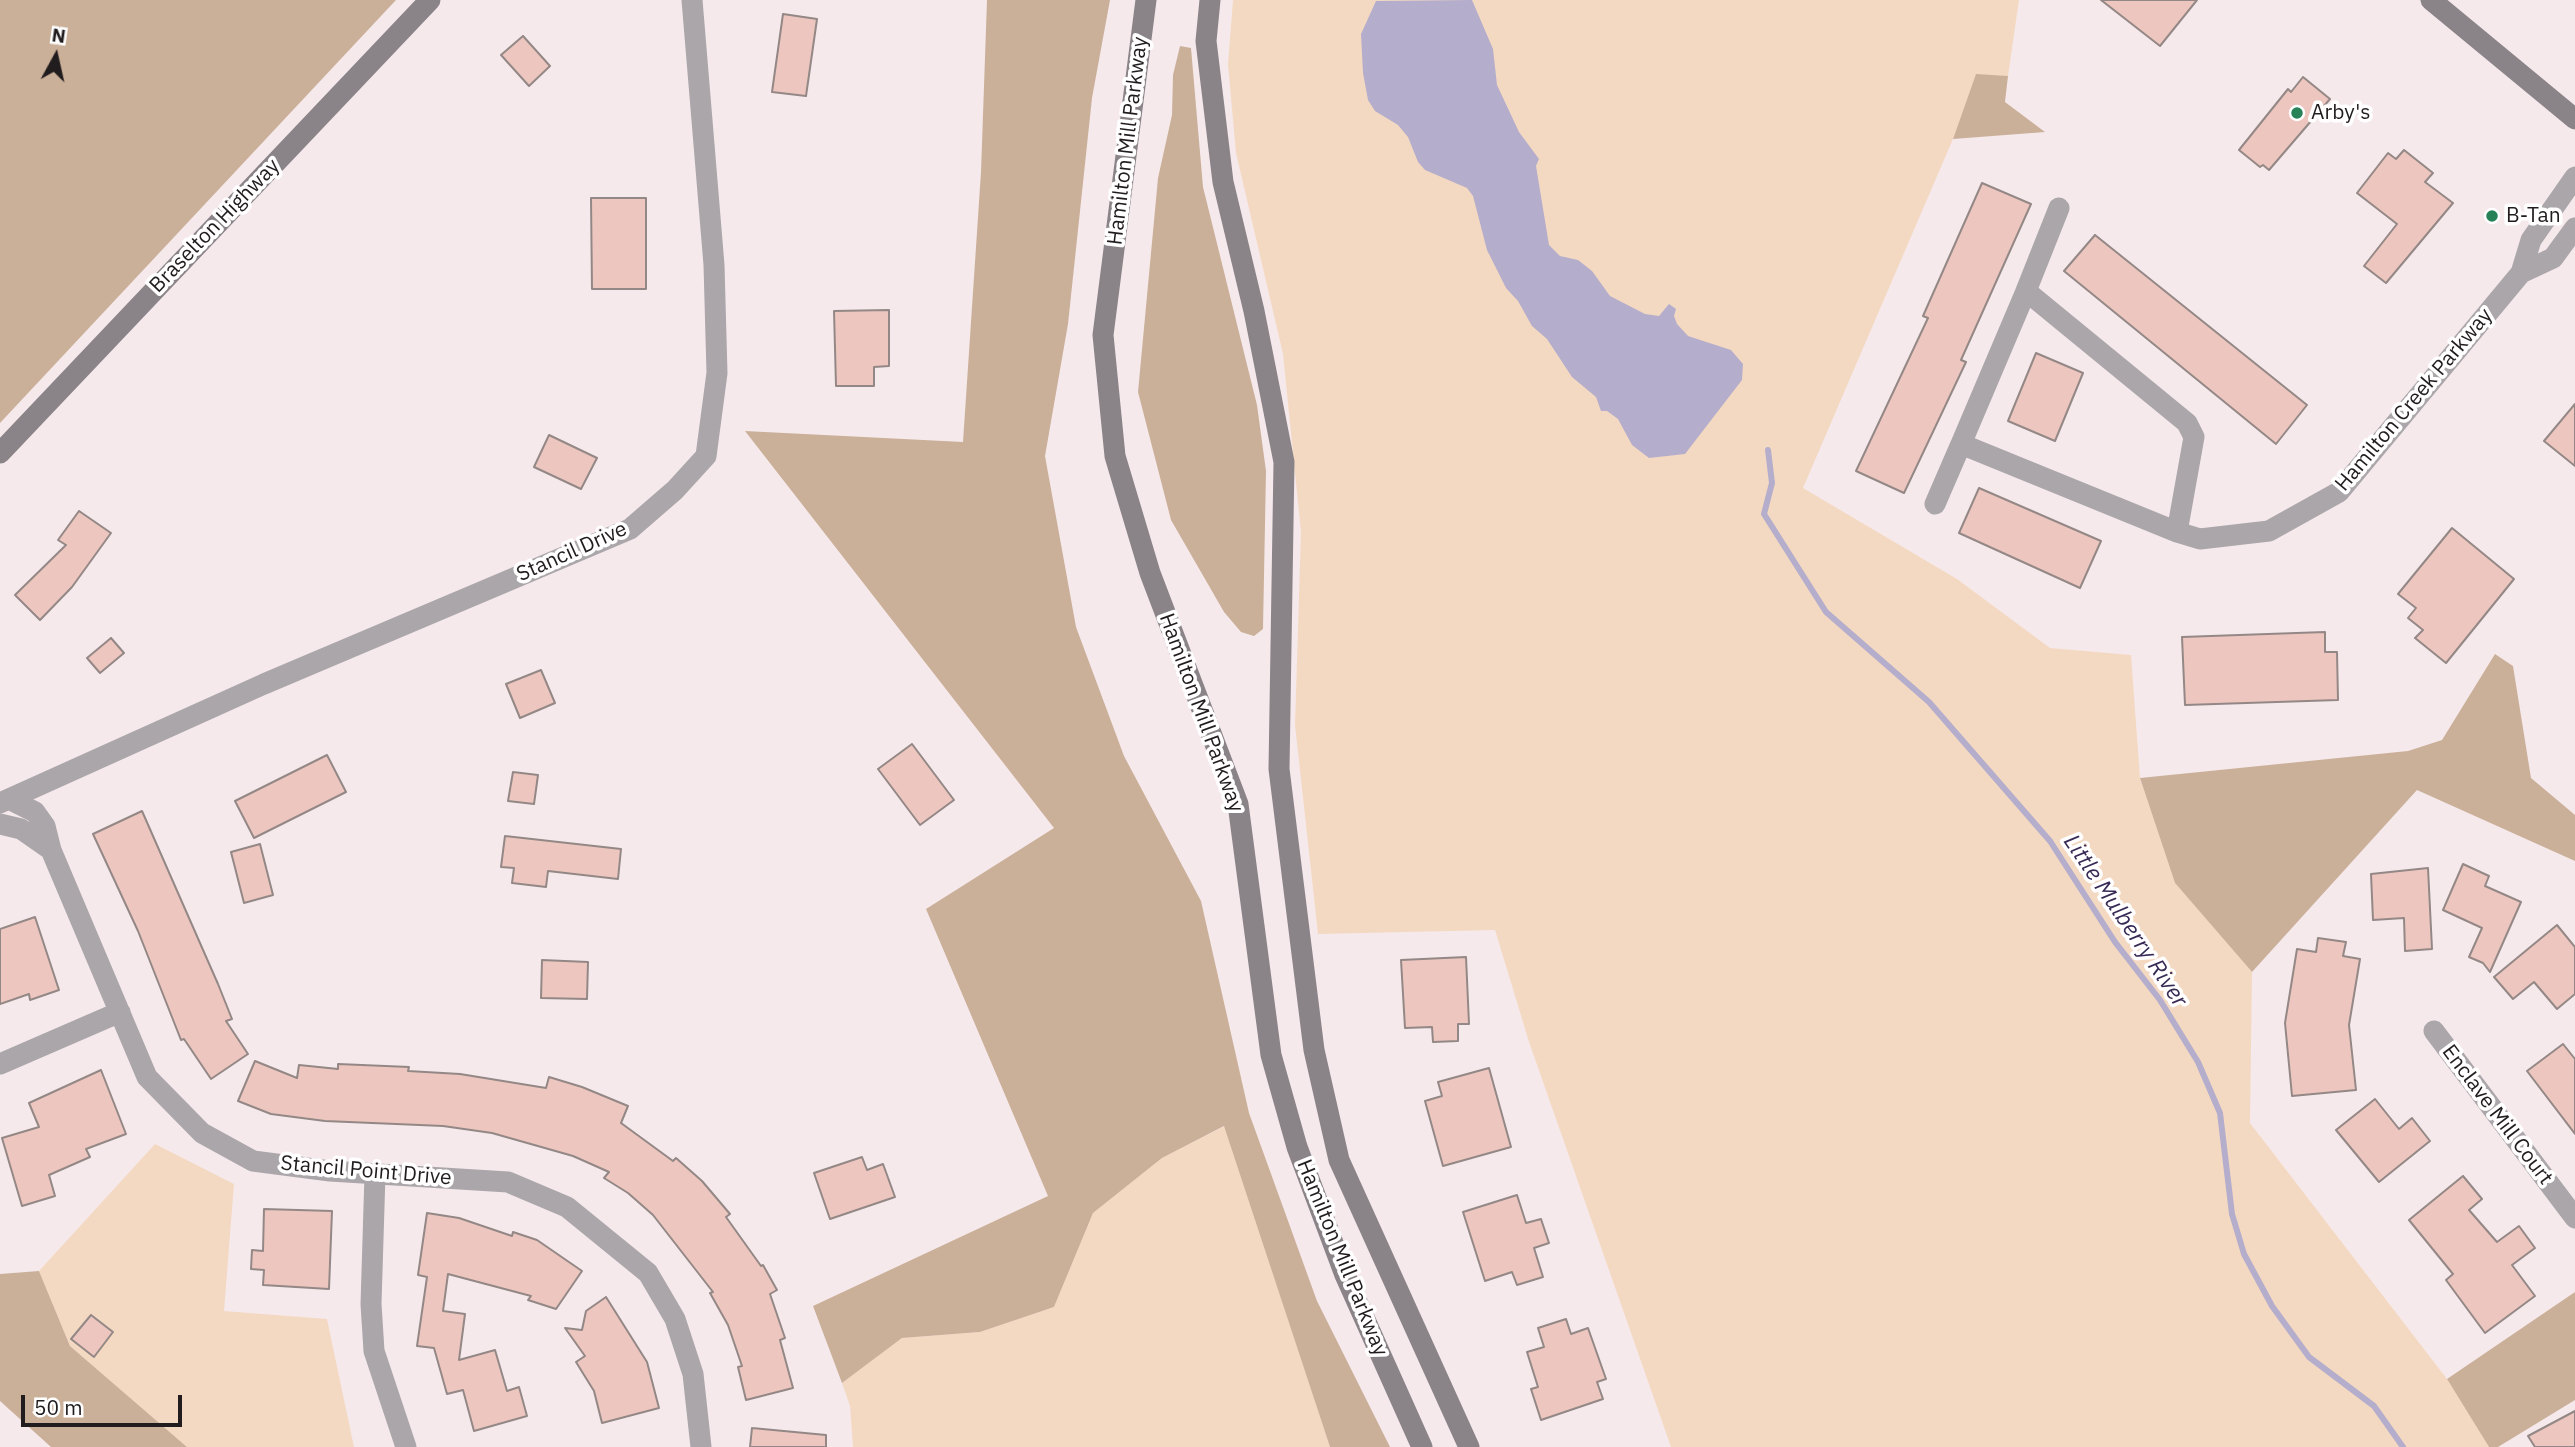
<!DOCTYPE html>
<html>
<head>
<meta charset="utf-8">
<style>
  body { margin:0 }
  #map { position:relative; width:2575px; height:1447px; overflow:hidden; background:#f6e9ec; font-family:"IBM Plex Sans",sans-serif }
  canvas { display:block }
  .north { position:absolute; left:21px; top:21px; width:70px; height:70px; -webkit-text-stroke:5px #fff; paint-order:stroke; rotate:8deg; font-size:19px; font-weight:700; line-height:28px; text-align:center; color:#211c1d }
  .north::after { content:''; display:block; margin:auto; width:24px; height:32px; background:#211c1d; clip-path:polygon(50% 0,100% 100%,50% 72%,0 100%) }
  .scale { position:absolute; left:21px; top:1395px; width:161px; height:32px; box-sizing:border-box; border:4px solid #211c1d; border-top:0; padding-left:9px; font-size:21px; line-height:24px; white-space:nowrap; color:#211c1d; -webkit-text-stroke:5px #fff; paint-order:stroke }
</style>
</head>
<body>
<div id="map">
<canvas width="2575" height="1447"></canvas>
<div class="north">N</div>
<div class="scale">50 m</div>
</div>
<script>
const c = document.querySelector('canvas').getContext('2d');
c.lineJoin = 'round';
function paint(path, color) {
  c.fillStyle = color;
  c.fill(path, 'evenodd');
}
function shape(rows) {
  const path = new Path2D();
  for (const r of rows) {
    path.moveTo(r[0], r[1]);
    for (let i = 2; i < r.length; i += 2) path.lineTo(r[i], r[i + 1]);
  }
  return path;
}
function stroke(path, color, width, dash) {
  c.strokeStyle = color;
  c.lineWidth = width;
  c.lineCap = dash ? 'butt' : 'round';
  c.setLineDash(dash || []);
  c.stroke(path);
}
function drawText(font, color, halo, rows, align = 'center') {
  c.font = font + ' "IBM Plex Sans",sans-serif';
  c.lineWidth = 7;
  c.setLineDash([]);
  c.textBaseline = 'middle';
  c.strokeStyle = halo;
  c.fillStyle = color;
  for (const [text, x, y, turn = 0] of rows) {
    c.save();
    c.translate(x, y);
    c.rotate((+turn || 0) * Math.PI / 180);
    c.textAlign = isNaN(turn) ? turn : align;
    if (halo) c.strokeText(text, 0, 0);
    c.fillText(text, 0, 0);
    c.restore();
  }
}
paint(shape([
  [1233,0,2019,0,2008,76,1976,75,1953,139,1803,488,1957,579,2050,648,2131,655,2140,778,2175,883,2252,972,2250,1123,2447,1379,2489,1447,1671,1447,1529,1042,1495,930,1318,934,1295,725,1301,532,1283,354,1236,153,1228,64],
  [1225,1126,1330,1447,853,1447,850,1406,842,1383,902,1338,980,1332,1054,1307,1093,1213,1162,1158],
  [155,1144,234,1184,224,1311,327,1319,354,1447,187,1447,70,1346,39,1271]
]), '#f4d9c2');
paint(shape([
  [0,0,396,0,0,423],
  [987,0,1110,0,1092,98,1068,324,1045,456,1076,627,1124,756,1201,901,1249,1113,1317,1301,1390,1447,1330,1447,1224,1126,1162,1158,1093,1213,1054,1307,980,1332,902,1338,842,1383,813,1306,1048,1196,926,909,1054,828,745,431,963,442,981,172],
  [1180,46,1191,48,1203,187,1257,405,1266,471,1263,629,1254,636,1241,632,1224,612,1171,520,1138,392,1158,178,1172,115,1173,75],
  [1976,74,2008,76,2005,102,2045,132,1953,139],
  [2495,654,2513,666,2531,778,2575,815,2575,861,2417,790,2252,972,2175,883,2140,778,2408,751,2442,740],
  [39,1271,70,1346,187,1447,51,1447,0,1401,0,1274],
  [2575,1292,2575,1400,2498,1447,2489,1447,2447,1379]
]), '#cbb099');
paint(shape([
  [1472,0,1493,49,1497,85,1519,132,1539,159,1536,166,1549,245,1560,256,1578,260,1592,271,1610,296,1645,314,1659,316,1669,304,1676,309,1674,316,1677,324,1688,336,1731,350,1743,364,1742,380,1685,454,1649,458,1632,445,1618,419,1607,411,1601,411,1596,397,1572,377,1547,339,1532,326,1518,301,1506,288,1487,250,1473,196,1467,188,1425,170,1418,162,1408,137,1398,125,1375,111,1368,100,1363,73,1361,34,1376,1]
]), '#b4adcb');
stroke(shape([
  [1768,450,1772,483,1764,514,1826,612,1929,702,2050,841,2115,942,2160,1000,2198,1062,2220,1113,2232,1214,2244,1254,2272,1306,2309,1357,2374,1406,2403,1447]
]), '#b4adcb', 6);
const building = shape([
  [2101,0,2197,0,2160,46,2101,0],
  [783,14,817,19,806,96,772,92,783,14],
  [523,36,550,66,529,86,501,55,523,36],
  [2303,77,2330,99,2269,170,2263,165,2260,167,2239,150,2288,89,2291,92,2303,77],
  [2404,150,2433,173,2425,182,2453,203,2386,283,2364,266,2397,224,2357,193,2388,153,2396,159,2404,150],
  [1982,183,2031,204,1961,360,1966,362,1904,493,1856,471,1928,318,1923,316,1982,183],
  [591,198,646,198,646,289,592,289,591,198],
  [2095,235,2307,405,2276,444,2064,271,2095,235],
  [889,310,889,366,874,367,874,386,836,386,834,311,889,310],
  [2036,353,2083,373,2055,441,2008,421,2036,353],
  [2575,404,2575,466,2544,441,2575,404],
  [549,435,597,458,581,489,534,467,549,435],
  [1979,488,2101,541,2080,588,1959,533,1979,488],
  [79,511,111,533,72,587,40,620,15,595,66,545,58,540,79,511],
  [2452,528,2514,579,2446,663,2415,638,2423,630,2408,618,2416,608,2398,594,2452,528],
  [2325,632,2325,652,2337,652,2338,700,2185,705,2182,637,2325,632],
  [111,638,124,653,100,673,87,658,111,638],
  [541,670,555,703,520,718,506,684,541,670],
  [912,744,954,800,920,825,878,769,912,744],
  [327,755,346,792,254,838,235,801,327,755],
  [513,772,538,775,534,804,508,801,513,772],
  [142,811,218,984,232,1019,226,1021,248,1054,211,1079,184,1039,181,1040,138,931,93,834,142,811],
  [505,836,621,849,618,879,548,871,546,887,512,883,514,868,501,867,505,836],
  [260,844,273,895,244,903,231,852,260,844],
  [2463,864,2489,876,2485,886,2521,902,2490,972,2483,963,2469,957,2482,928,2443,910,2463,864],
  [2428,868,2432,949,2405,951,2404,918,2373,920,2371,874,2428,868],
  [35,917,59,990,30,1000,29,994,0,1004,0,929,35,917],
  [2557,925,2575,947,2575,994,2557,1009,2534,982,2513,999,2494,977,2557,925],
  [2318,938,2346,942,2343,956,2360,959,2349,1025,2356,1090,2292,1096,2285,1023,2297,949,2316,952,2318,938],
  [1466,957,1469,1024,1458,1024,1458,1041,1433,1042,1432,1027,1405,1028,1401,960,1466,957],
  [542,960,588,962,587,999,541,998,542,960],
  [2563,1044,2575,1059,2575,1134,2527,1071,2563,1044],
  [255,1061,297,1078,299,1065,338,1069,338,1064,409,1067,408,1071,460,1074,546,1088,549,1077,582,1087,628,1106,621,1123,673,1161,676,1158,702,1181,730,1214,726,1217,761,1266,763,1265,777,1290,770,1294,785,1338,780,1340,793,1388,746,1400,738,1367,742,1366,728,1325,710,1293,713,1292,653,1215,628,1193,604,1178,609,1172,573,1156,492,1133,443,1126,325,1121,271,1114,238,1101,255,1061],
  [1489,1068,1511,1147,1443,1166,1425,1101,1442,1096,1438,1082,1489,1068],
  [101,1070,126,1134,86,1149,90,1157,49,1175,55,1196,22,1206,2,1138,39,1127,29,1103,101,1070],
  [2375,1099,2399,1129,2412,1118,2430,1141,2379,1182,2336,1130,2375,1099],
  [862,1157,867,1170,883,1164,895,1197,830,1219,814,1173,862,1157],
  [2463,1176,2482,1199,2469,1210,2497,1242,2519,1226,2535,1248,2512,1265,2535,1296,2485,1333,2446,1280,2453,1274,2409,1220,2463,1176],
  [1517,1195,1526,1223,1541,1219,1549,1243,1534,1248,1543,1277,1517,1285,1512,1272,1485,1281,1463,1212,1517,1195],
  [264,1209,332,1211,329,1289,263,1285,264,1270,251,1269,252,1250,263,1251,264,1209],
  [427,1213,459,1218,512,1236,513,1232,537,1240,582,1271,556,1309,528,1300,531,1296,448,1274,443,1311,465,1314,459,1360,495,1350,507,1391,519,1387,527,1416,474,1431,463,1390,447,1394,434,1348,417,1346,427,1277,418,1275,427,1213],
  [606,1297,647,1362,659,1408,602,1423,594,1391,576,1362,585,1356,565,1328,582,1330,586,1311,606,1297],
  [91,1315,113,1332,94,1357,71,1339,91,1315],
  [1566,1319,1571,1334,1588,1328,1606,1379,1597,1382,1603,1399,1541,1420,1531,1389,1538,1387,1527,1352,1544,1347,1538,1328,1566,1319],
  [2575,1411,2575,1447,2535,1447,2528,1436,2575,1411],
  [752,1428,826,1435,826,1447,750,1447,752,1428]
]);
paint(building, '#edc7bf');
stroke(building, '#948886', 2);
stroke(shape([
  [2521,273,2553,258,2575,228],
  [2026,291,2059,208],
  [1935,504,1961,444],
  [2177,532,2194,437,2187,423,2026,291,1961,444,2177,532,2200,539,2269,531,2339,492,2521,273,2531,240,2575,177],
  [9,799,35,812,45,826,51,850,147,1077,202,1133,253,1161,330,1171,508,1182,567,1207,648,1273,675,1319,693,1374,701,1447],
  [0,803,264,684,630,529,675,490,706,456,717,373,714,265,692,0],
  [0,824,21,829,51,850],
  [2434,1031,2575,1218],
  [0,1064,120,1012],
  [375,1174,371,1304,374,1351,406,1447]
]), '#aaa6aa', 21);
stroke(shape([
  [1146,0,1103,335,1115,456,1150,573,1238,804,1271,1055,1297,1147,1345,1275,1422,1447],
  [1210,0,1206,41,1223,182,1254,311,1284,462,1279,769,1314,1050,1339,1160,1469,1447],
  [2431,0,2575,119],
  [0,453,430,0]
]), '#8a8489', 21);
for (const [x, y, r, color] of [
  [2297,113,7,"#278258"],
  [2492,216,7,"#278258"]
]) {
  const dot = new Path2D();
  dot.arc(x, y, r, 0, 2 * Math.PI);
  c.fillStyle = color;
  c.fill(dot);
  stroke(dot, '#fff', 2.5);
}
drawText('21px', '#211c1d', '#fff', [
  ["Arby's",2311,113],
  ["B-Tan",2506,216]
], 'left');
drawText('21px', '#211c1d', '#fff', [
  ["Hamilton Mill Parkway",1128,141,-83],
  ["Braselton Highway",215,226,-46],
  ["Hamilton Creek Parkway",2414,400,-50],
  ["Stancil Drive",572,552,-24],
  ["Hamilton Mill Parkway",1201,713,70],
  ["Enclave Mill Court",2497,1115,53],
  ["Stancil Point Drive",366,1171,5],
  ["Hamilton Mill Parkway",1342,1258,68]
]);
drawText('italic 23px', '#372a55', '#fff', [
  ["Little Mulberry River",2125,921,56]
]);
</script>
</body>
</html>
